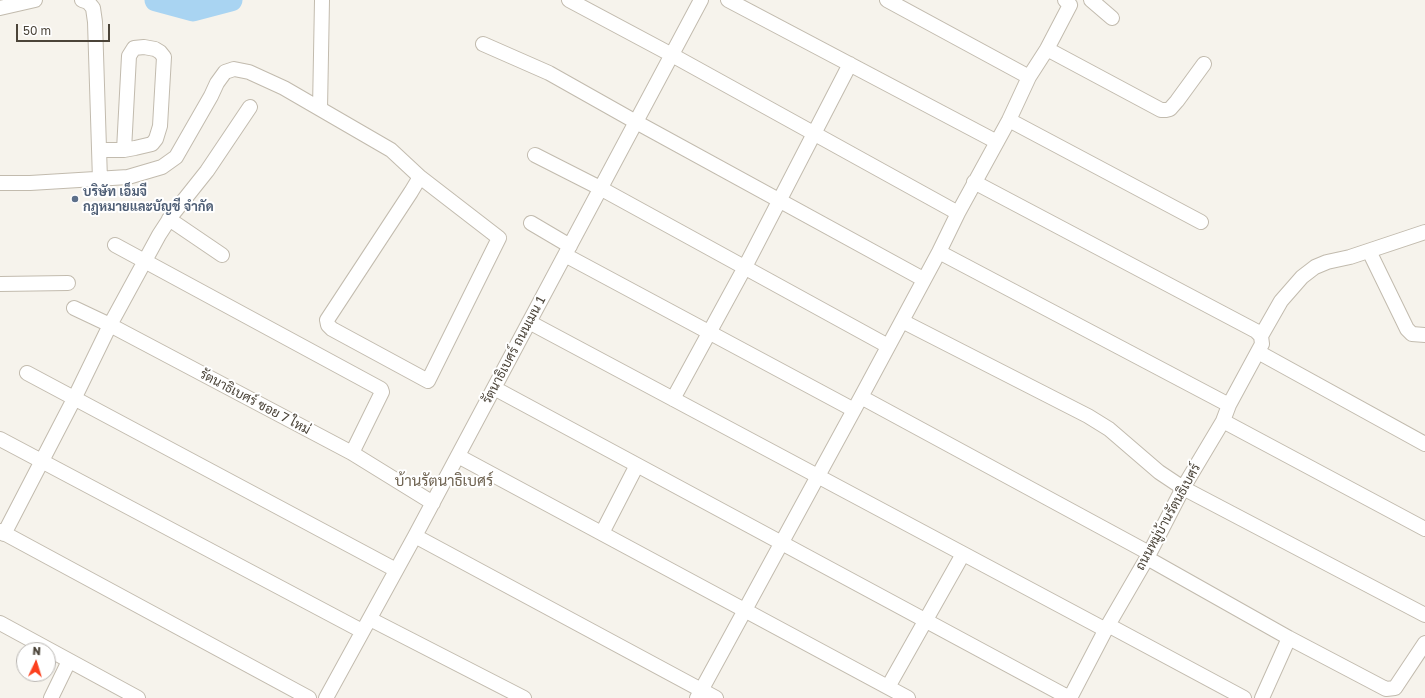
<!DOCTYPE html>
<html>
<head>
<meta charset="utf-8">
<style>
  body { margin:0 }
  #map { position:relative; width:1425px; height:698px; overflow:hidden; background:#f6f3ec; font-family:"Golos Text",sans-serif }
  canvas { display:block }
  .north { position:absolute; left:16px; top:642px; width:40px; height:40px; box-sizing:border-box; background:#fff; border:1px solid #b7b4b0; border-radius:50%; rotate:4deg; font-size:11px; font-weight:700; line-height:16px; text-align:center; color:#4b4439 }
  .north::after { content:''; display:block; margin:auto; width:14px; height:18px; background:#fc3f1d; clip-path:polygon(50% 0,100% 100%,50% 72%,0 100%) }
  .scale { position:absolute; left:16px; top:24px; width:94px; height:18px; box-sizing:border-box; border:2px solid #4b4439; border-top:0; padding-left:5px; font-size:12px; line-height:14px; white-space:nowrap; color:#4b4439; -webkit-text-stroke:3px #fff; paint-order:stroke }
</style>
</head>
<body>
<div id="map">
<canvas width="1425" height="698"></canvas>
<div class="north">N</div>
<div class="scale">50 m</div>
</div>
<script>
const c = document.querySelector('canvas').getContext('2d');
c.lineJoin = 'round';
function shape(rows) {
  const path = new Path2D();
  for (const r of rows) {
    path.moveTo(r[0], r[1]);
    for (let i = 2; i < r.length; i += 2) path.lineTo(r[i], r[i + 1]);
  }
  return path;
}
function stroke(path, color, width, dash) {
  c.strokeStyle = color;
  c.lineWidth = width;
  c.lineCap = dash ? 'butt' : 'round';
  c.setLineDash(dash || []);
  c.stroke(path);
}
function drawText(font, color, halo, rows, align = 'center') {
  c.font = font + ' "Golos Text",Sarabun,sans-serif';
  c.lineWidth = 4;
  c.setLineDash([]);
  c.textBaseline = 'middle';
  c.strokeStyle = halo;
  c.fillStyle = color;
  for (const [text, x, y, turn = 0] of rows) {
    c.save();
    c.translate(x, y);
    c.rotate((+turn || 0) * Math.PI / 180);
    c.textAlign = isNaN(turn) ? turn : align;
    if (halo) c.strokeText(text, 0, 0);
    c.fillText(text, 0, 0);
    c.restore();
  }
}
stroke(shape([
  [156,0,193,10,231,0]
]), '#a9d4f2', 23);
const minor = shape([
  [82,0,88,2,93,8,95,22,100,180],
  [569,0,672,55,958,213],
  [728,0,997,142],
  [887,0,1029,77],
  [1091,0,1112,18],
  [0,8,35,0],
  [483,44,549,73,636,122,923,279],
  [1047,49,1161,110,1166,110,1170,109,1177,101,1204,64],
  [320,109,322,0],
  [1009,120,1201,222],
  [99,150,124,150,135,148,152,144,156,139,160,126,164,57,160,52,155,49,144,47,134,48,129,56,124,150],
  [535,155,600,188,888,346],
  [974,182,1256,331,1261,336],
  [0,183,30,183,128,177,162,167,176,157,211,96,217,83,225,72,234,69,249,72,284,88,391,150,420,177,411,192,327,320,328,325,332,329,428,381,499,238,420,177],
  [169,219,222,255],
  [531,223,570,246],
  [115,245,381,389,382,392,352,453],
  [1369,251,1407,329,1412,334,1425,335],
  [939,252,1229,405],
  [565,255,854,410],
  [0,284,68,283],
  [74,308,110,325,352,453,433,503],
  [902,321,1088,416,1109,429,1159,472,1183,488,1425,615],
  [529,322,1106,630],
  [1261,336,1281,301,1302,277,1315,267,1327,262,1350,257,1425,232],
  [1258,352,1425,444],
  [27,373,396,570],
  [494,388,1062,694,1070,697],
  [861,397,1149,553],
  [673,399,745,267,850,64],
  [1223,421,1425,529],
  [0,439,362,631],
  [458,456,908,698],
  [0,531,309,698],
  [602,533,637,465],
  [4,534,74,399,110,325,159,235,172,215,207,171,250,107],
  [415,536,716,698],
  [1147,558,1289,638,1386,689,1395,688,1425,643],
  [370,619,524,698],
  [0,623,138,698],
  [1108,625,1244,698],
  [888,687,963,554],
  [51,698,69,661],
  [326,698,415,536,701,0],
  [697,698,861,397,939,252,958,213,1009,120,1029,77,1047,49,1070,5,1065,0],
  [1070,698,1107,627,1147,558,1183,488,1223,421,1229,405,1262,344,1261,336],
  [1262,698,1289,638]
]);
stroke(minor, '#c2bbae', 16);
stroke(minor, '#fff', 14);
for (const [x, y, r, color] of [
  [75,199,4,"#5c6f8a"]
]) {
  const dot = new Path2D();
  dot.arc(x, y, r, 0, 2 * Math.PI);
  c.fillStyle = color;
  c.fill(dot);
  stroke(dot, '#fff', 1.5);
}
drawText('bold 13px', '#4e5e75', '#fff', [
  ["บริษัท เอ็มจี",83,192],
  ["กฎหมายและบัญชี จำกัด",83,207]
], 'left');
drawText('13px', '#4b4439', '#fff', [
  ["รัตนาธิเบศร์ ถนนเมน 1",514,350,-62],
  ["รัตนาธิเบศร์ ซอย 7 ใหม่",255,402,28],
  ["ถนนหมู่บ้านรัตนธิเบศร์",1168,517,-61]
]);
drawText('15px', '#6e6250', '#fff', [
  ["บ้านรัตนาธิเบศร์",444,481]
]);
</script>
</body>
</html>
